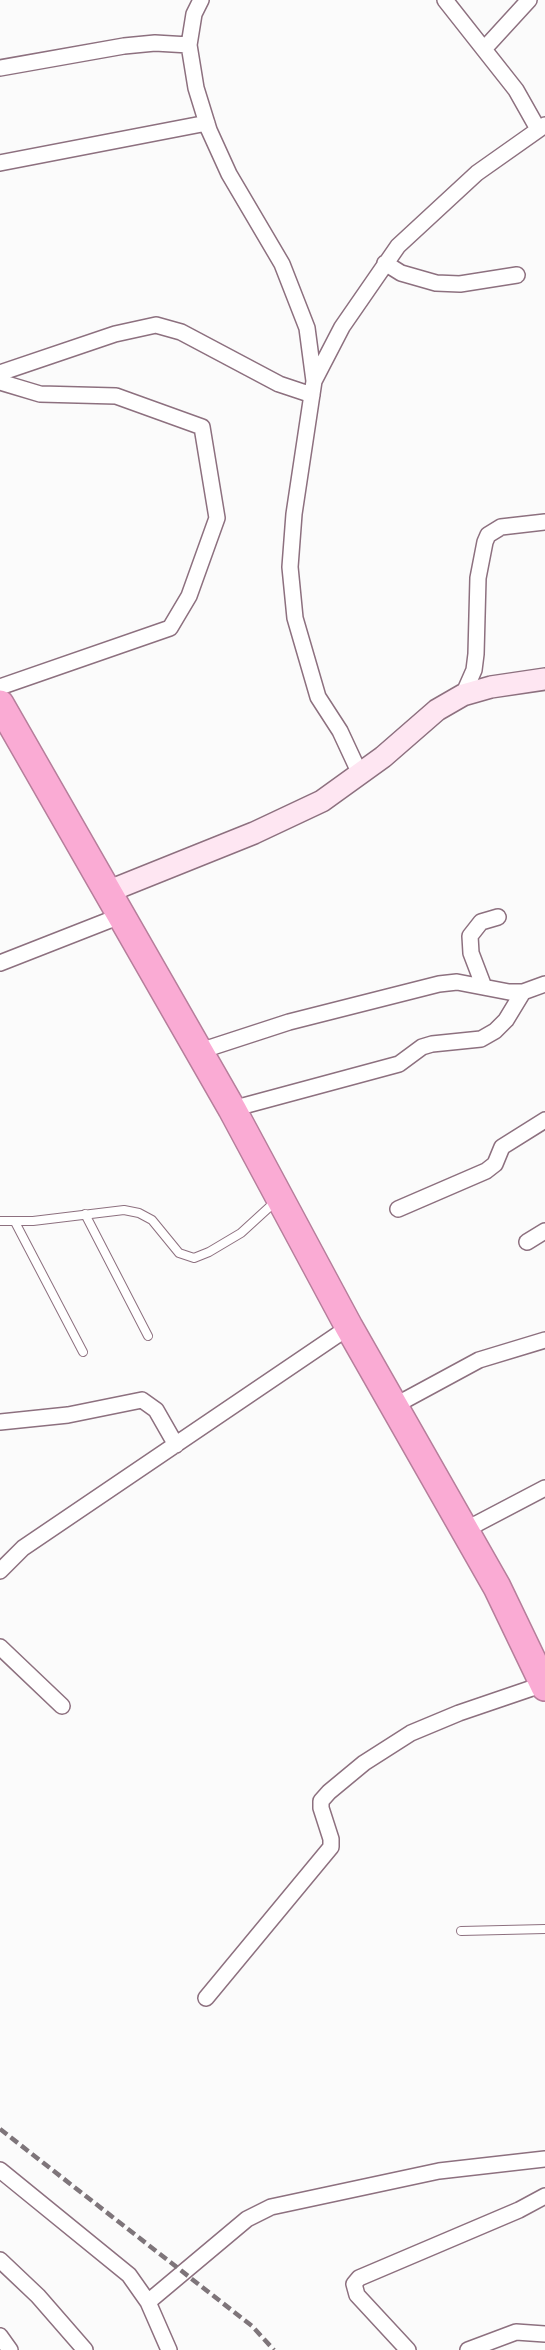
<!DOCTYPE html>
<html>
<head>
<meta charset="utf-8">
<style>
  body { margin:0 }
  canvas { display:block; background:#fbfbfb }
</style>
</head>
<body>
<canvas width="545" height="2350"></canvas>
<script>
const c = document.querySelector('canvas').getContext('2d');
c.lineJoin = 'round';
function shape(rows) {
  const path = new Path2D();
  for (const r of rows) {
    path.moveTo(r[0], r[1]);
    for (let i = 2; i < r.length; i += 2) path.lineTo(r[i], r[i + 1]);
  }
  return path;
}
function stroke(path, color, width, dash) {
  c.strokeStyle = color;
  c.lineWidth = width;
  c.lineCap = dash ? 'butt' : 'round';
  c.setLineDash(dash || []);
  c.stroke(path);
}
const lane = shape([
  [85,1214,148,1336],
  [0,1221,33,1221,124,1210,139,1213,152,1220,179,1253,194,1258,209,1252,241,1233,276,1201],
  [15,1222,83,1352],
  [461,1931,545,1929]
]);
const street = shape([
  [201,0,194,14,189,45,196,88,209,130,229,174,282,264,307,328,314,381,294,514,290,567,295,618,318,697,340,731,360,774],
  [445,0,516,90,538,129],
  [485,48,529,0],
  [0,68,124,46,155,43,189,45],
  [0,163,207,123],
  [385,263,401,273,436,283,460,284,517,275],
  [0,373,115,334,156,325,181,332,279,384,312,395],
  [314,381,342,327,398,246,477,173,545,125],
  [0,382,40,394,116,396,202,427,217,518,189,596,170,628,0,687],
  [463,695,474,670,476,654,478,578,485,542,488,535,501,527,545,522],
  [0,963,120,916],
  [484,987,471,953,470,936,481,922,498,917],
  [200,1051,289,1022,439,984,457,982,509,992,523,992,545,984],
  [232,1109,399,1064,422,1047,432,1044,481,1039,495,1031,506,1020,523,992],
  [398,1209,486,1171,495,1164,502,1147,545,1120],
  [527,1242,545,1231],
  [394,1406,479,1360,545,1340],
  [0,1422,68,1415,142,1400,156,1410,176,1445],
  [465,1530,545,1488],
  [0,1571,23,1548,349,1327],
  [0,1647,62,1706],
  [206,1998,331,1847,331,1839,321,1808,321,1801,329,1792,364,1763,411,1733,459,1713,544,1684],
  [0,2170,129,2275,148,2302,169,2350],
  [0,2260,38,2296,85,2350],
  [148,2302,247,2219,271,2207,439,2171,545,2159],
  [0,2336,10,2350],
  [408,2350,357,2295,354,2284,359,2278,519,2210,545,2196],
  [468,2350,516,2332,545,2334]
]);
const secondary = shape([
  [107,892,254,833,322,801,383,757,437,710,463,695,491,687,545,679]
]);
const highway = shape([
  [0,704,232,1109,349,1327,497,1587,545,1687]
]);
stroke(lane, '#8d707f', 10);
stroke(street, '#8d707f', 18);
stroke(secondary, '#8d707f', 24);
stroke(highway, '#b67e9b', 30);
stroke(lane, '#fff', 8);
stroke(street, '#fff', 15);
stroke(secondary, '#fee6f2', 21);
stroke(highway, '#faabd4', 27);
stroke(shape([
  [0,2129,252,2326,274,2350]
]), '#7e757a', 4.5, [9, 4.5]);
</script>
</body>
</html>
